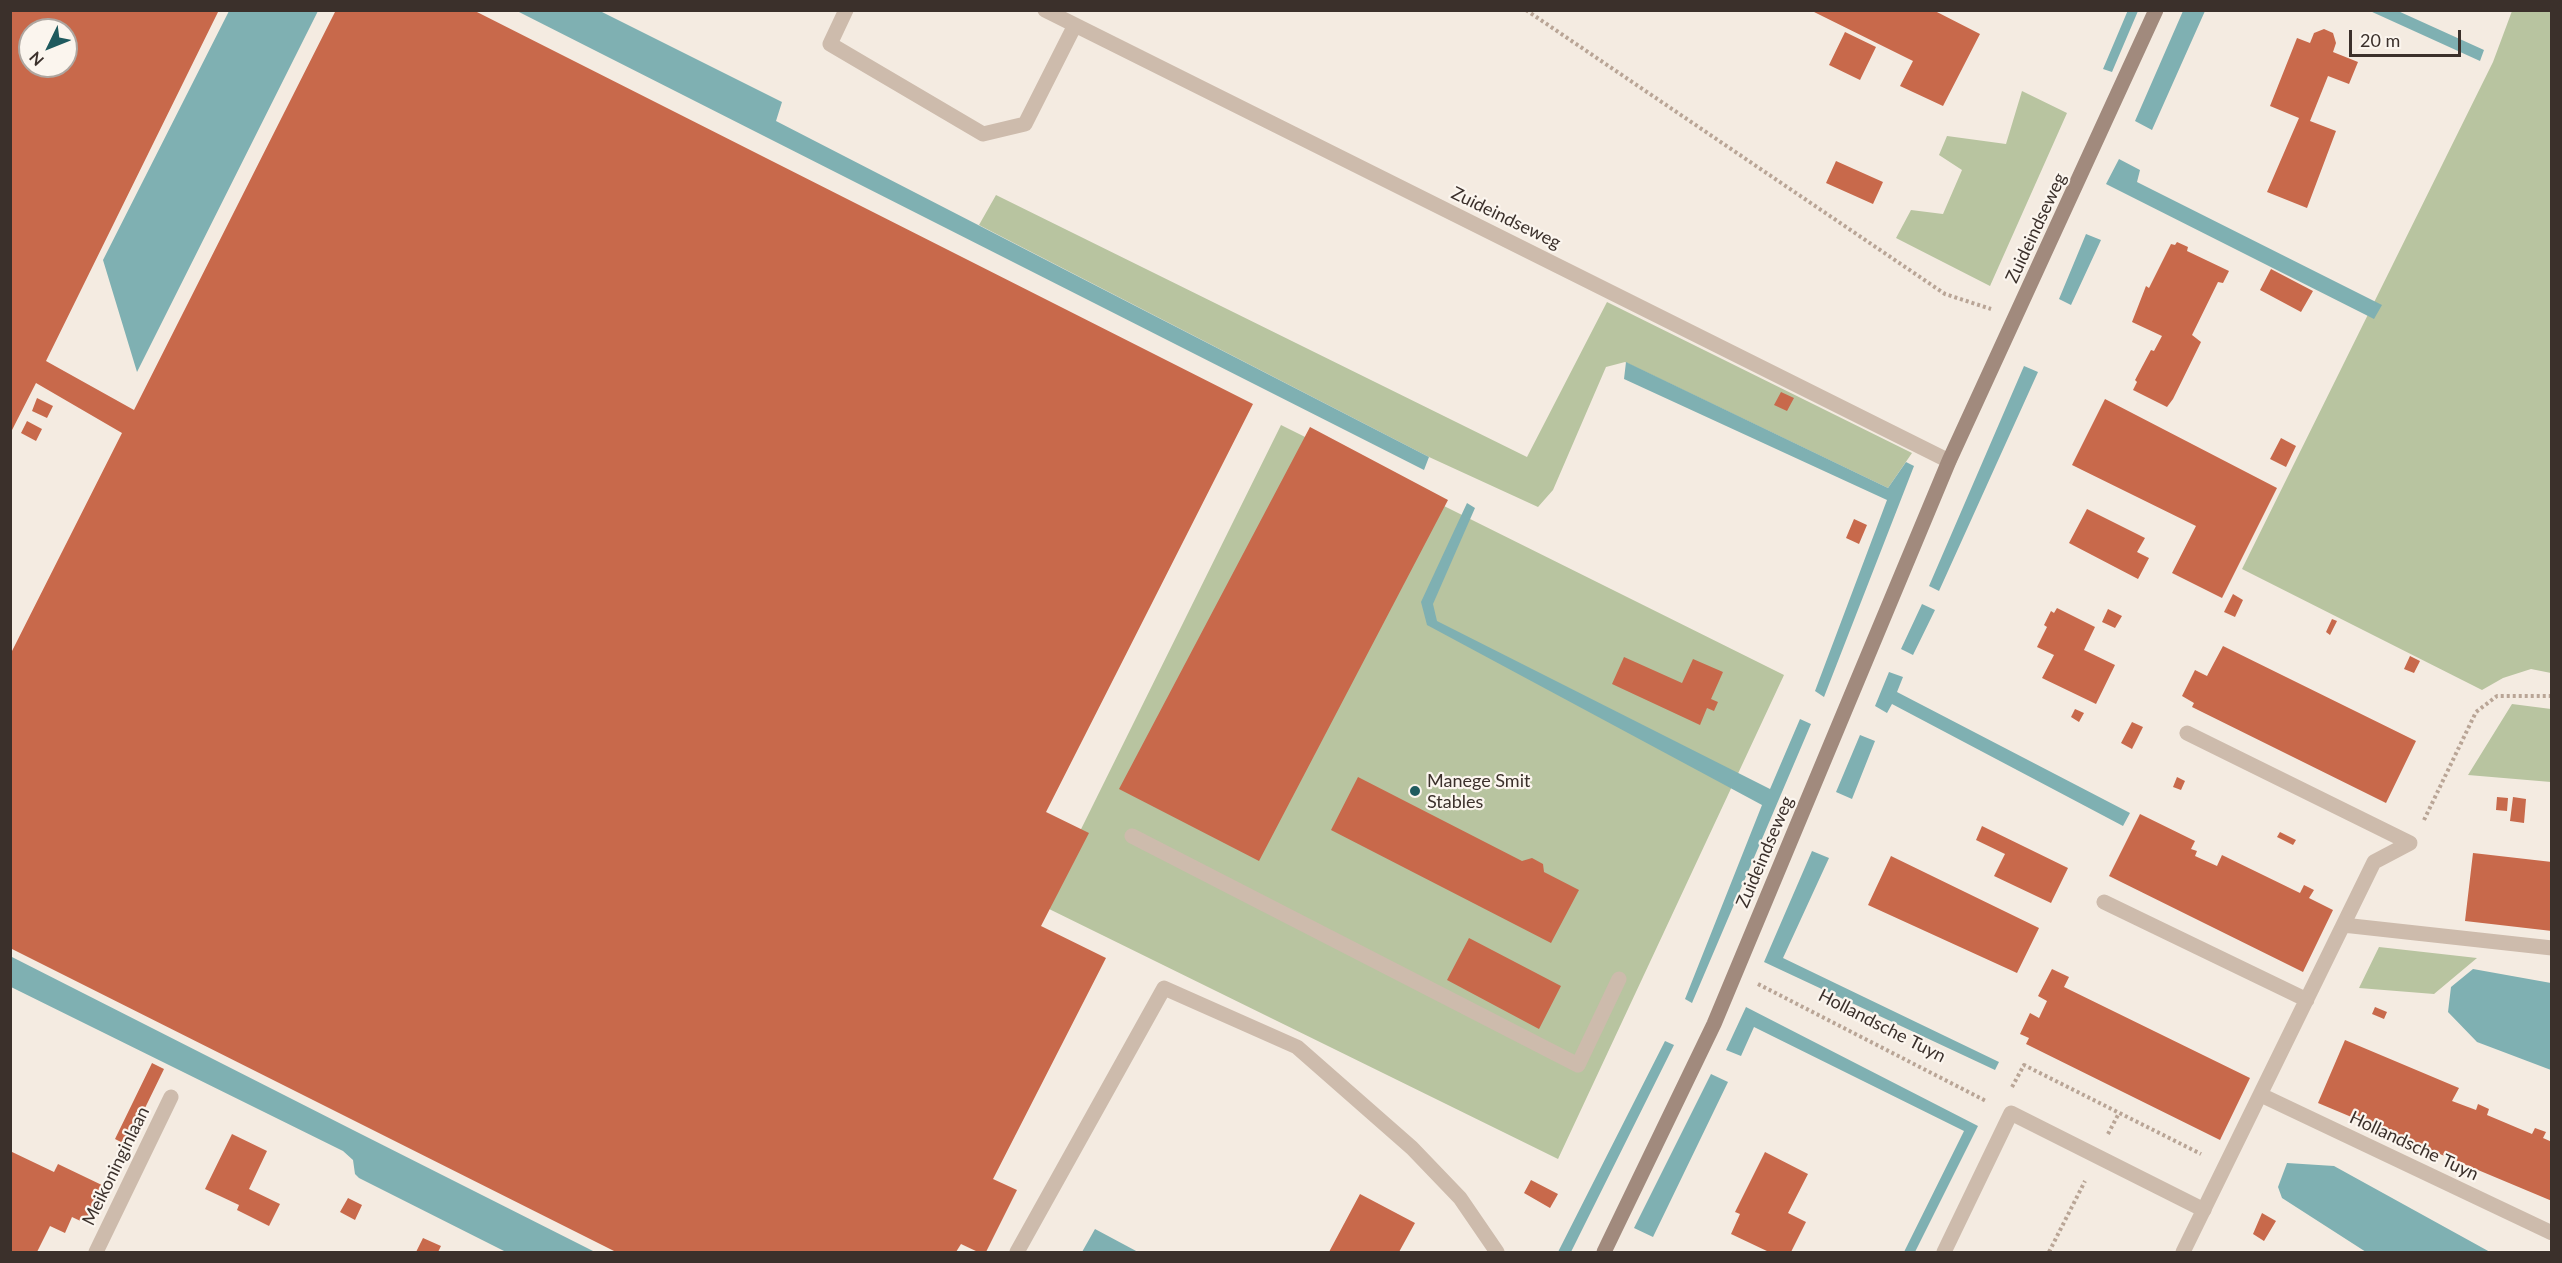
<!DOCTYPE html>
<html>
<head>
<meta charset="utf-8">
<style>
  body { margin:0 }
  #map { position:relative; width:2562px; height:1263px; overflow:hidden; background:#f4ebe1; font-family:Lato,sans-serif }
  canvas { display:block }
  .frame { position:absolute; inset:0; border:12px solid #3b302b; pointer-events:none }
  .north { position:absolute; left:18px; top:18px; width:60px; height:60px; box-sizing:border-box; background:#fbf5ee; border:2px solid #aea6a0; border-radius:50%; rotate:227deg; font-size:16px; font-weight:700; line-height:24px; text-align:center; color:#3b302b }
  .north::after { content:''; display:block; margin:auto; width:21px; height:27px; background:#1f5a5e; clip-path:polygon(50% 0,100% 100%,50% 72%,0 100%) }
  .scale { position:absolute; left:2349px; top:30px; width:112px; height:27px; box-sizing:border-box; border:3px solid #3b302b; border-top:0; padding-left:8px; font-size:18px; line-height:21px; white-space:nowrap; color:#3b302b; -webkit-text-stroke:4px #fbf5ee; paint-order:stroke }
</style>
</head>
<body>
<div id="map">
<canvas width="2562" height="1263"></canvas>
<div class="frame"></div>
<div class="north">N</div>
<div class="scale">20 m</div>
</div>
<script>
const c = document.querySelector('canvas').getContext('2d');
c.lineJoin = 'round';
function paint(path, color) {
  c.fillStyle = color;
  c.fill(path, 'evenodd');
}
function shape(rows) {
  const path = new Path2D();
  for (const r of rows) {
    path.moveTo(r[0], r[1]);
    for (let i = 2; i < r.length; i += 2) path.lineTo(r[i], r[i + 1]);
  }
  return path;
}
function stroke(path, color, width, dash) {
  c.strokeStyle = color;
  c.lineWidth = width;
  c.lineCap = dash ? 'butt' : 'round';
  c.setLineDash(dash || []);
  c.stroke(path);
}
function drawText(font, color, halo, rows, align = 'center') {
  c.font = font + ' Lato,sans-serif';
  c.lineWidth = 4.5;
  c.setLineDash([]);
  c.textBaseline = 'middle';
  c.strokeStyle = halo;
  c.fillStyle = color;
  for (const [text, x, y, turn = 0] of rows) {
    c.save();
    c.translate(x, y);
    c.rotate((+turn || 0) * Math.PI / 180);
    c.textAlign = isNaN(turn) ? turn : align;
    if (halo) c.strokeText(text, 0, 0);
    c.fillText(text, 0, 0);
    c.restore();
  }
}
paint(shape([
  [2512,11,2551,11,2551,673,2531,669,2503,678,2482,690,2242,569,2493,62],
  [2022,91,2067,113,1990,286,1896,238,1911,210,1943,214,1962,170,1939,155,1947,136,2006,144],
  [996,195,1527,457,1607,302,1912,453,1888,488,1625,362,1606,367,1553,490,1538,507,1429,457,979,225],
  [1281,425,1784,675,1558,1159,1043,906],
  [2512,704,2551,709,2551,782,2468,775],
  [2379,947,2477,958,2434,994,2359,988]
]), '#b8c4a0');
paint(shape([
  [2128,10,2138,11,2112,72,2103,69],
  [229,11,318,11,137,372,103,260],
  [517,11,600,11,782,102,776,121,1429,457,1424,470],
  [2183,11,2205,11,2152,130,2135,121],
  [2370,11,2398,11,2484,50,2480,61],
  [2119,159,2140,170,2137,182,2382,305,2374,319,2106,184],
  [2086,234,2101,240,2071,305,2059,299],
  [1626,362,1888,488,1906,462,1914,466,1824,697,1815,691,1887,500,1624,379],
  [2024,366,2038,372,1939,591,1929,586],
  [1467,503,1475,508,1433,604,1437,621,1770,789,1800,719,1811,724,1692,1003,1685,999,1762,805,1427,625,1421,602],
  [1922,604,1935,610,1913,655,1901,649],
  [1889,672,1903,677,1897,692,2130,813,2123,826,1892,704,1887,713,1875,706],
  [1860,735,1875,741,1852,799,1836,792],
  [1812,851,1829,858,1783,958,1999,1062,1995,1070,1764,962],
  [10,956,353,1130,595,1252,506,1252,359,1178,355,1174,353,1160,343,1151,11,987],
  [2473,969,2551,983,2551,1070,2477,1042,2448,1012,2451,987],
  [1746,1007,1978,1126,1915,1252,1904,1252,1964,1131,1754,1027,1741,1056,1726,1050],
  [1665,1041,1674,1045,1571,1252,1558,1252],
  [1711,1074,1728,1082,1653,1237,1634,1228],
  [2287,1163,2334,1166,2490,1252,2366,1252,2282,1198,2278,1187],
  [1095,1229,1138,1252,1082,1252]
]), '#7fb0b2');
paint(shape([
  [10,10,219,10,46,361,134,410,336,10,473,10,1253,404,1046,812,1089,833,1041,926,1106,958,993,1179,1017,1190,986,1252,978,1252,961,1244,956,1252,616,1252,10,948,10,655,122,433,36,383,10,434],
  [30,30,66,30,66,66,30,66],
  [1810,10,1933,10,1980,34,1943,106,1900,86,1913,61],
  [2324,29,2333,33,2336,43,2333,52,2358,62,2349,84,2328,76,2310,121,2336,131,2307,208,2267,192,2299,118,2270,106,2297,38,2310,43,2314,33],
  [1845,32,1876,47,1860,80,1829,65],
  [1836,161,1883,182,1873,204,1826,183],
  [2177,242,2188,247,2187,251,2229,271,2223,283,2218,282,2192,335,2201,342,2173,399,2167,407,2133,390,2137,382,2135,380,2151,350,2154,351,2162,336,2132,322,2146,286,2149,288,2171,244,2175,245],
  [2271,269,2313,291,2301,312,2260,290],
  [1781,392,1794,398,1787,411,1774,405],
  [37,398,53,406,47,418,32,411],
  [2105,399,2277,488,2222,598,2172,573,2196,526,2072,465],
  [27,421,42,429,36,441,21,433],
  [1310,427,1448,500,1259,861,1119,789],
  [2281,438,2296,446,2286,467,2270,459],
  [2087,509,2145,538,2137,552,2149,558,2138,579,2069,543],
  [1854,519,1867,525,1859,544,1846,538],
  [2233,594,2243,600,2235,617,2224,612],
  [2057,608,2095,627,2084,650,2115,665,2096,704,2042,678,2054,655,2037,647,2047,627,2044,625,2051,611,2054,613],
  [2108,609,2122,616,2115,628,2102,622],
  [2332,619,2337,621,2330,635,2326,632],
  [2223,646,2416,741,2386,803,2192,707,2194,703,2182,696,2195,670,2207,676],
  [2410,656,2420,661,2414,673,2404,669],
  [1624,657,1682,683,1693,659,1723,672,1711,699,1718,702,1714,711,1707,708,1700,725,1612,684],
  [2075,709,2084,713,2079,722,2071,717],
  [2132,722,2143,727,2132,749,2121,743],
  [1358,777,1522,861,1532,858,1543,864,1544,872,1579,890,1551,943,1331,830],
  [2177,777,2185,781,2181,790,2173,787],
  [2497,797,2508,798,2507,811,2496,810],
  [2513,797,2526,799,2524,823,2510,821],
  [2140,814,2195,841,2191,849,2197,851,2195,856,2217,866,2222,855,2300,893,2304,885,2314,890,2309,898,2333,910,2303,972,2109,876],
  [1982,826,2068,868,2051,903,1994,876,2005,854,1976,840],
  [2280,832,2296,840,2293,845,2277,837],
  [2473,853,2552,862,2552,931,2465,921],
  [1891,856,2039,928,2017,973,1868,905],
  [1469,938,1561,986,1539,1029,1447,980],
  [2052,969,2069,977,2064,987,2250,1078,2220,1140,2026,1044,2029,1038,2020,1034,2030,1013,2039,1018,2047,1001,2038,996],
  [2375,1007,2387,1012,2384,1019,2372,1014],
  [2345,1040,2459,1088,2452,1101,2476,1110,2478,1104,2489,1109,2487,1115,2532,1134,2535,1128,2546,1132,2543,1138,2552,1142,2552,1201,2318,1103],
  [152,1063,164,1069,127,1145,115,1139],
  [232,1134,267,1151,249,1189,280,1204,269,1226,237,1210,239,1205,205,1189],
  [10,1151,54,1172,58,1164,106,1187,89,1225,72,1217,65,1233,50,1226,37,1252,10,1251],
  [1765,1152,1808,1174,1788,1213,1806,1222,1791,1252,1769,1252,1731,1234,1740,1214,1735,1212],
  [1531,1180,1558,1194,1550,1208,1524,1193],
  [1360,1194,1415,1223,1399,1252,1329,1252],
  [348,1198,362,1205,355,1220,340,1212],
  [2262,1213,2276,1221,2264,1241,2253,1234],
  [423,1238,441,1246,438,1252,416,1252]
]), '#c8694b');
stroke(shape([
  [1526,10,1945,294,1991,309],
  [2424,820,2476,712,2497,696,2552,696],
  [1758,984,1986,1101],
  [2012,1087,2024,1065,2201,1154],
  [2108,1134,2119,1113],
  [2049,1252,2085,1181]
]), '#b9a596', 4, [3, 3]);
stroke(shape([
  [846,10,830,44,983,134,1025,124,1075,25],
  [1045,10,1949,461],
  [1132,836,1578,1065,1619,979],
  [96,1252,171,1097],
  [1017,1252,1164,988,1297,1047,1412,1148,1460,1198,1497,1252],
  [1944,1252,2011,1113,2204,1210]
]), '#cdbbac', 15);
stroke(shape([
  [2187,733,2410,843],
  [2104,902,2307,1000],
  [2343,925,2552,948],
  [2261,1095,2552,1233],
  [2183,1252,2374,862,2410,843]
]), '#cdbbac', 15);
stroke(shape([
  [1604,1252,1714,1024,1949,461,2156,10]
]), '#a18a7d', 15);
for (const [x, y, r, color] of [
  [1415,791,6,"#1f5a5e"]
]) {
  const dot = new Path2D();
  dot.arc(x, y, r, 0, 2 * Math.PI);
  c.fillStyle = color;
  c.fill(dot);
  stroke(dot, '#fbf5ee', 2);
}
drawText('18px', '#3b302b', '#fbf5ee', [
  ["Zuideindseweg",1506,218,26],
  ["Zuideindseweg",2036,228,-65],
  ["Zuideindseweg",1765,852,-67],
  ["Hollandsche Tuyn",1882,1026,27],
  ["Hollandsche Tuyn",2414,1146,25],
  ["Meikoninginlaan",116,1166,-64]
]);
drawText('18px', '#3b302b', '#fbf5ee', [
  ["Manege Smit",1427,781],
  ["Stables",1427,802]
], 'left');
</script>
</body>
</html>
